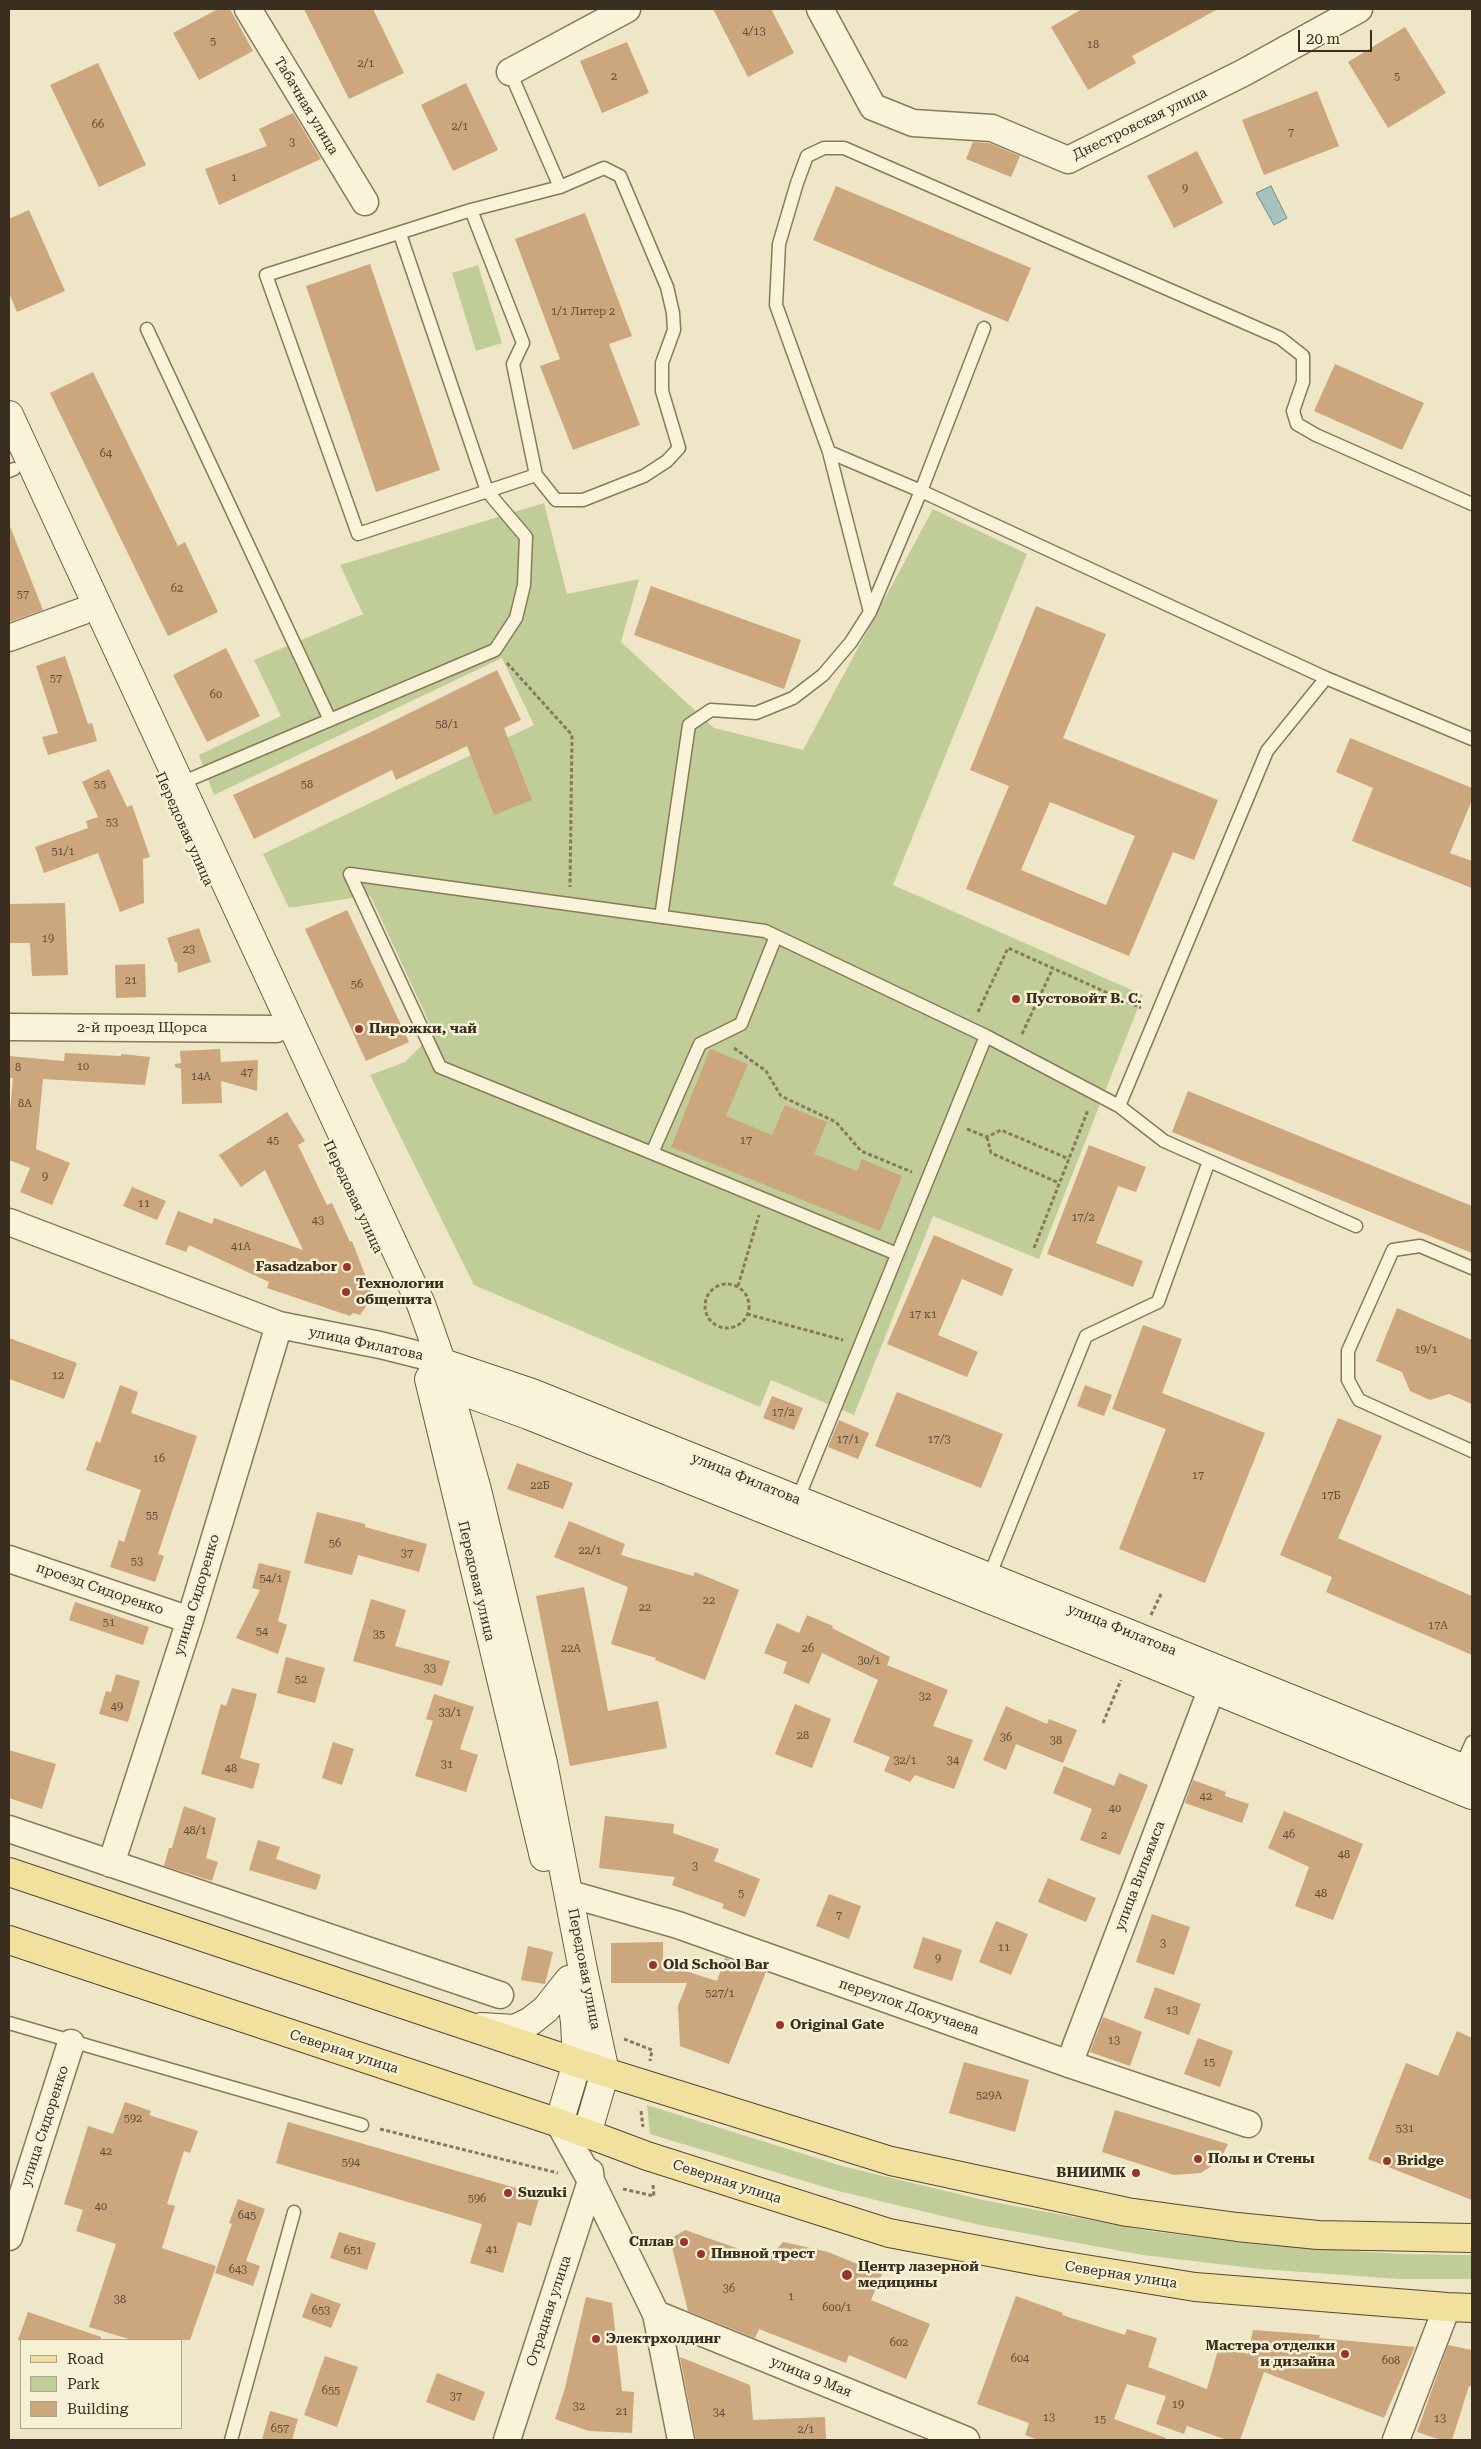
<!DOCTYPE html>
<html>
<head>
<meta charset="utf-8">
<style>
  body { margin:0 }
  #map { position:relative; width:1481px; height:2449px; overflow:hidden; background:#eee6c6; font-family:"Roboto Serif",serif }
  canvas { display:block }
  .frame { position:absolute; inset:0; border:10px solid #3a2f1f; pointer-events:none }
  .legend { position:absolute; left:20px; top:2339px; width:162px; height:90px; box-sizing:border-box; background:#f6f0d5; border:1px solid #aba38c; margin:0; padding:6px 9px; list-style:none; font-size:15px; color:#3a2f1f }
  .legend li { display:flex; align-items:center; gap:10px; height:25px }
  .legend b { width:25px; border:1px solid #aba38c }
  .scale { position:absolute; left:1298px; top:30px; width:74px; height:22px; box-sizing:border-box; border:2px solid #3a2f1f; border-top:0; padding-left:6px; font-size:15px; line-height:18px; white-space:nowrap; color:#3a2f1f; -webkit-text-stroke:4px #f6f0d5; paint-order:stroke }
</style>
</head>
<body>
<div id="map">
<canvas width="1481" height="2449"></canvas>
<div class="frame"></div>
<ul class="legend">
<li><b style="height:6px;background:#f1e09e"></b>Road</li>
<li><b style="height:14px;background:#c1cd99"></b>Park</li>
<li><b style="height:14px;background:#cca67c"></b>Building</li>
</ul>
<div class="scale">20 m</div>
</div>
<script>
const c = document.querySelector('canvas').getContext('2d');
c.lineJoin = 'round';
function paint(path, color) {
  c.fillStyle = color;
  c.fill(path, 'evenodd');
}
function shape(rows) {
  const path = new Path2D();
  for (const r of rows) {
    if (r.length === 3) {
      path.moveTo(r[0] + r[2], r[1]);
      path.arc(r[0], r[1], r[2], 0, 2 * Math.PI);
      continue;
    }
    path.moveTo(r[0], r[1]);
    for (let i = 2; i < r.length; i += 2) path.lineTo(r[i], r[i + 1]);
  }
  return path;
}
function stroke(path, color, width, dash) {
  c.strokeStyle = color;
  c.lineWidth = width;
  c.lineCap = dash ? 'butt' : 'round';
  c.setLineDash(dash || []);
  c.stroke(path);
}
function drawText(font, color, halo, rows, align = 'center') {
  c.font = font + ' "Roboto Serif",serif';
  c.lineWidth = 5;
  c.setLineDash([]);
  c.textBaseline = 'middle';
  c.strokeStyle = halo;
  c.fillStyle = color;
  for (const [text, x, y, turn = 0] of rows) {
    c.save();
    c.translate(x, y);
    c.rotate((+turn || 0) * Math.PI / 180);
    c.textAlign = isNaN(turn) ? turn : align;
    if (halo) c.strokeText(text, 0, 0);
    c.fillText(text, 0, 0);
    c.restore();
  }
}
paint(shape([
  [478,265,502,343,476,351,452,273],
  [544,503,567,594,639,579,621,642,714,728,803,750,933,509,1027,554,893,885,1143,995,1039,1259,933,1216,854,1415,771,1380,760,1407,474,1285,370,1075,405,1062,434,1033,370,895,289,908,263,854,534,725,502,658,214,795,199,755,281,716,254,660,363,614,340,565],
  [647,2105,842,2166,983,2200,1149,2231,1263,2245,1401,2254,1472,2255,1472,2279,1399,2279,1260,2269,1143,2255,980,2225,834,2190,650,2134]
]), '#c1cd99');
const water = shape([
  [1271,186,1287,218,1274,225,1256,193,1271,186]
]);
paint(water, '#a7c2bd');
stroke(water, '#6d908b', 1);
paint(shape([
  [218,9,230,9,253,51,199,80,173,33],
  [304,9,373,9,404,73,349,99],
  [713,9,771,9,794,53,748,77],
  [1082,9,1218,9,1132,56,1136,63,1088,90,1051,27],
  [1405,27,1446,93,1388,128,1348,62],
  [627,42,649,93,602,113,580,61],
  [98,63,146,165,99,187,50,85],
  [466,83,498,150,453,171,421,105],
  [1317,91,1339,146,1264,175,1242,120],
  [293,113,321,159,219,205,205,169,267,146,259,129],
  [973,142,989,143,1020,156,1011,177,966,159],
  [1197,151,1223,203,1174,228,1147,176],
  [836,186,1031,268,1008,322,813,240],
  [29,210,65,291,17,312,9,293,9,219],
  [585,213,632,336,609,344,640,425,573,450,540,366,560,359,515,239],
  [370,264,440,470,376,492,306,286],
  [1335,364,1424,403,1402,450,1314,411],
  [93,372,178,546,185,542,218,612,168,636,50,393],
  [9,524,43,610,9,622],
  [651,586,801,640,784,689,634,635],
  [1036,606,1106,634,1063,738,1218,800,1194,860,1173,852,1129,956,966,889,1009,786,970,770],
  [1050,802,1135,836,1106,905,1021,870],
  [226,648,260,716,207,742,173,675],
  [65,656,88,724,92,723,97,741,48,755,42,737,58,733,36,666],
  [497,670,521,720,504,728,532,800,494,815,467,746,396,780,392,770,254,839,233,795,373,731],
  [1350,738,1472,788,1472,800,1450,853,1472,861,1472,888,1352,841,1373,788,1336,772],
  [109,769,127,807,132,805,150,857,143,859,144,903,120,912,98,853,44,873,35,847,88,828,86,821,98,817,82,782],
  [65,903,68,975,32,976,30,943,9,943,9,904],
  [347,910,409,1042,366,1061,305,929],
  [199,928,211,962,178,973,177,962,175,962,167,938],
  [145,964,146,997,116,998,115,965],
  [220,1049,221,1062,258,1060,257,1091,221,1081,222,1103,182,1104,181,1069,175,1067,175,1064,181,1063,180,1051],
  [710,1049,748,1064,726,1116,772,1135,785,1105,827,1122,814,1154,857,1171,862,1159,902,1176,880,1231,671,1147],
  [65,1053,121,1056,121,1054,150,1057,145,1085,43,1079,36,1149,70,1163,52,1205,20,1192,30,1168,9,1160,9,1124,13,1078,9,1078,9,1056,64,1061],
  [1188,1091,1472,1206,1472,1253,1172,1132],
  [287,1112,305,1141,298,1145,327,1205,332,1203,350,1242,352,1241,372,1293,366,1301,367,1305,360,1315,353,1313,350,1316,267,1288,269,1282,189,1245,186,1252,165,1244,178,1211,212,1224,214,1218,303,1250,265,1170,241,1187,219,1155],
  [1089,1145,1146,1167,1136,1192,1118,1186,1096,1243,1143,1261,1133,1287,1047,1254],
  [132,1187,166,1201,157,1220,123,1206],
  [934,1235,1013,1269,1002,1296,962,1279,938,1335,978,1352,967,1377,887,1344],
  [1397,1308,1472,1340,1472,1404,1449,1394,1430,1400,1410,1391,1402,1372,1376,1361],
  [1143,1325,1182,1339,1162,1393,1265,1433,1205,1583,1119,1549,1166,1429,1112,1409],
  [9,1338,77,1363,64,1399,9,1379],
  [120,1385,138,1392,131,1413,197,1436,158,1554,164,1556,155,1582,110,1567,119,1540,124,1542,141,1490,86,1470,96,1441,100,1443],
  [1085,1385,1112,1395,1104,1416,1077,1406],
  [897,1392,1003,1434,981,1488,875,1446],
  [772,1396,803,1408,794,1430,763,1418],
  [1338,1418,1382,1436,1338,1538,1472,1596,1472,1655,1326,1592,1332,1577,1280,1555],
  [839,1420,869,1433,858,1459,828,1447],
  [517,1463,573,1483,563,1509,507,1489],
  [317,1512,365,1524,365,1527,427,1544,419,1572,358,1555,352,1575,304,1563],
  [569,1521,625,1544,621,1555,693,1576,695,1572,739,1590,705,1680,655,1660,656,1658,611,1644,628,1587,554,1557],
  [259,1563,291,1571,278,1621,287,1625,278,1654,236,1638,260,1590,252,1588],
  [584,1587,608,1711,658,1701,667,1748,570,1766,536,1596],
  [371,1599,406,1610,395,1646,450,1661,442,1686,353,1661],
  [75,1602,149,1627,143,1645,69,1620],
  [807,1615,833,1626,832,1628,890,1657,887,1665,948,1690,933,1726,973,1740,954,1789,915,1775,910,1782,884,1771,890,1757,853,1742,878,1680,822,1653,809,1684,783,1673,787,1662,764,1653,777,1623,799,1633],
  [286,1657,325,1668,315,1703,277,1693],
  [116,1674,140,1681,128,1722,99,1714,106,1691,111,1692],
  [232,1688,257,1694,240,1758,260,1764,253,1789,201,1774,221,1704,226,1706],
  [434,1694,474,1707,460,1749,478,1755,466,1792,415,1776,433,1721,426,1719],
  [795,1704,831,1719,812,1768,775,1754],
  [1006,1706,1047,1724,1049,1719,1077,1730,1063,1763,1016,1744,1006,1770,983,1760],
  [333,1742,354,1749,342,1785,322,1778],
  [9,1750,56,1764,42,1809,9,1798],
  [1064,1766,1114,1786,1119,1773,1148,1785,1120,1855,1080,1840,1092,1809,1053,1793],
  [1193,1780,1226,1792,1225,1796,1249,1804,1242,1823,1185,1803],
  [184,1806,216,1818,206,1858,218,1862,212,1881,164,1866,169,1848,172,1848],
  [1284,1811,1363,1844,1333,1920,1295,1906,1309,1867,1268,1848],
  [605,1816,674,1824,673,1833,719,1849,714,1861,760,1879,745,1917,722,1908,724,1904,672,1885,675,1877,599,1868],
  [258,1840,280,1847,276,1859,321,1875,316,1890,249,1870],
  [1048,1878,1096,1898,1086,1922,1038,1902],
  [829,1894,861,1906,849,1939,816,1926],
  [1152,1914,1190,1927,1174,1975,1136,1962],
  [996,1921,1028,1934,1011,1975,979,1962],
  [923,1937,962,1950,952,1981,913,1968],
  [663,1942,663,1964,717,1981,725,1958,766,1972,729,2064,680,2046,678,2006,687,1983,611,1983,611,1943],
  [528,1946,553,1952,545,1984,521,1980],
  [1155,1987,1201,2004,1189,2035,1144,2018],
  [1103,2017,1142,2032,1130,2066,1090,2052],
  [1457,2031,1472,2038,1472,2200,1368,2159,1406,2063,1438,2076],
  [1198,2038,1233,2051,1220,2087,1184,2074],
  [964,2062,1029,2080,1015,2132,949,2113],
  [125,2102,151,2111,149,2115,198,2131,190,2153,184,2151,167,2204,175,2206,162,2248,216,2266,190,2340,132,2340,89,2327,116,2244,76,2231,83,2210,64,2204,88,2126,113,2134],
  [1115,2110,1228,2144,1220,2160,1201,2173,1174,2175,1102,2152],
  [288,2122,540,2195,531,2226,518,2222,503,2273,470,2263,482,2224,276,2163],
  [238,2199,265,2209,246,2261,260,2266,253,2286,215,2273,232,2224,229,2223],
  [685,2230,768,2259,783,2242,828,2252,882,2274,871,2300,930,2324,906,2379,849,2355,846,2363,759,2329,755,2338,688,2311,670,2239],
  [339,2232,376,2243,367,2270,330,2258],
  [311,2293,341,2304,331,2328,302,2317],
  [1016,2296,1063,2313,1062,2315,1125,2335,1127,2329,1157,2338,1148,2367,1207,2389,1219,2346,1248,2354,1253,2330,1320,2335,1319,2338,1415,2347,1384,2418,1264,2372,1240,2440,1227,2440,1187,2426,1184,2434,1156,2424,1166,2396,1127,2384,1114,2419,1166,2438,1166,2440,1038,2440,1025,2435,1029,2423,977,2404],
  [586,2297,612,2303,622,2391,634,2392,632,2433,589,2431,555,2419,565,2388],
  [28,2312,101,2337,101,2340,18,2340],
  [1448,2345,1472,2350,1472,2386,1469,2386,1452,2440,1441,2440,1417,2432],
  [325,2356,358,2367,337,2427,304,2415],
  [680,2357,750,2385,753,2420,825,2417,826,2440,696,2440],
  [437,2373,485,2392,474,2421,426,2402],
  [270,2411,298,2419,292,2440,262,2440]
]), '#cca67c');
const service = shape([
  [510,72,560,187],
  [471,210,523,343,513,364,536,475,556,500,583,500,644,476,667,461,679,448,662,391,662,363,674,330,673,313,667,287,620,176,604,168,560,187,471,210,266,275,358,534,536,475],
  [984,328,921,491,1326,678,1472,739],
  [147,329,330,720],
  [829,452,921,491,870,612,829,452,776,305,779,244,797,183,807,156,824,148,844,148,1280,338,1303,356,1303,382,1293,411,1297,424,1316,435,1472,504],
  [9,471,14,469],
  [167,789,495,650,516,618,524,585,526,537,487,491,400,234],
  [350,874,765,931,986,1036,1119,1106,1164,1141,1356,1226],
  [350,874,440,1067,652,1153],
  [661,917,689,725,711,710,756,713,793,698,823,675,851,642,870,612],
  [776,936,741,1024,700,1044,652,1153,897,1254],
  [1119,1106,1267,751,1326,678],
  [1472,1268,1420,1246,1393,1250,1348,1351,1348,1380,1359,1400,1472,1451],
  [797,1501,986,1036],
  [989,1577,1086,1336,1158,1302,1209,1161],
  [1459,1771,1472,1742],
  [9,2023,362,2125],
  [231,2440,294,2212]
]);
const minor = shape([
  [248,9,365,202],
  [820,9,873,107,913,123,992,128,1068,160,1243,73,1359,9],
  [510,72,627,9],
  [9,638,83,611],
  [9,1027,276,1029],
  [9,1222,279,1325,380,1345,420,1355],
  [9,1559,190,1620],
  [9,1829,500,1995],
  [111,1864,190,1620,279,1325],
  [570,1894,678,1925,1069,2064,1248,2124],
  [1069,2064,1212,1688],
  [559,2123,591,2181,656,2314,681,2440],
  [9,2237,71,2043],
  [656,2314,966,2440],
  [507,2440,591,2181,590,2172],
  [1396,2440,1447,2307]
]);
const secondary = shape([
  [9,415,421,1304,441,1361,477,1490,543,1763,583,1970,605,2072,587,2134],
  [428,1358,532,1393,1472,1772],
  [429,1379,544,1857],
  [437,1382,528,1415,1132,1656,1472,1795],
  [481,2027,515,2029,531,2021,546,2009,569,1980],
  [559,2123,577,2063,575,2022,571,1993]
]);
const primary = shape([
  [9,1872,605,2072,891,2161,1127,2212,1237,2227,1318,2235,1472,2238],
  [9,1940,559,2123,647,2156,889,2233,1042,2262,1195,2287,1447,2307,1472,2308]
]);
stroke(service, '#89795b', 15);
stroke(minor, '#89795b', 29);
stroke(secondary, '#6b5a3e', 30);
stroke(primary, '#57462f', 30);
stroke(shape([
  [507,663,572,735,570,887],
  [978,1012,1008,948,1141,1008],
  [1022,1034,1053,968],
  [734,1048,766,1071,781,1096,836,1122,861,1151,912,1172],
  [967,1129,987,1137,1001,1130,1069,1159],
  [987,1137,991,1153,1059,1183],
  [1034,1248,1088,1110],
  [727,1306,22],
  [738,1286,759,1215],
  [747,1314,843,1340],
  [1151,1615,1161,1594],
  [1103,1723,1121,1680],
  [624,2039,652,2050,650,2061],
  [641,2111,643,2127],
  [380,2129,558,2173],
  [623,2189,654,2196,653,2185]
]), '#89795b', 3, [4, 2.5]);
stroke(service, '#f9f3d9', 12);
stroke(minor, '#f9f3d9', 26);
stroke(secondary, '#f9f3d9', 28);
stroke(primary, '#f1e09e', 28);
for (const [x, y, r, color] of [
  [1016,999,5,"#98362b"],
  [359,1029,5,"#98362b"],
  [347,1267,5,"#98362b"],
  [346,1292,5,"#98362b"],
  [653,1965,5,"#98362b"],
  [780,2025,5,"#98362b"],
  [1198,2159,5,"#98362b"],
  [1387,2161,5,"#98362b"],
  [1136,2173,5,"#98362b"],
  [508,2193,5,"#98362b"],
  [684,2242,5,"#98362b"],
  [701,2254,5,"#98362b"],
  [847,2275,6,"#98362b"],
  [596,2339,5,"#98362b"],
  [1345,2354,5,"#98362b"]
]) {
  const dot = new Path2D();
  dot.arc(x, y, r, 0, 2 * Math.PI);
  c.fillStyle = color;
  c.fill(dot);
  stroke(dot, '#f6f0d5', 2);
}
drawText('11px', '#5e4d36', null, [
  ["4/13",754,32],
  ["5",213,42],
  ["18",1093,45],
  ["2/1",366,64],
  ["2",614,77],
  ["5",1397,77],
  ["66",98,125],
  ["2/1",460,127],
  ["7",1291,133],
  ["3",292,143],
  ["1",234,178],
  ["9",1185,189],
  ["1/1 Литер 2",583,312],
  ["64",106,454],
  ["62",177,589],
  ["57",23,595],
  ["57",56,679],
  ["60",216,695],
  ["58/1",447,725],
  ["55",100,785],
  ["58",307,785],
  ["53",112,823],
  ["51/1",63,852],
  ["19",48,939],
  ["23",189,950],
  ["21",131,981],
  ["56",357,985],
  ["10",83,1067],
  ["8",18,1068],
  ["47",247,1073],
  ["14А",201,1077],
  ["8А",25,1104],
  ["45",273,1141],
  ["17",746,1141],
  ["9",45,1177],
  ["11",144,1204],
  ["17/2",1083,1218],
  ["43",318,1221],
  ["41А",241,1247],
  ["17 к1",923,1315],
  ["19/1",1426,1350],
  ["12",58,1376],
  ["17/2",783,1413],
  ["17/1",848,1440],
  ["17/3",939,1440],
  ["16",159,1459],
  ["17",1198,1476],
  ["22Б",540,1486],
  ["17Б",1331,1496],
  ["55",152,1516],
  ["56",335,1544],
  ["22/1",590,1551],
  ["37",407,1554],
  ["53",137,1562],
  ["54/1",271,1579],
  ["22",709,1601],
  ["22",645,1608],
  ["51",109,1623],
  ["17А",1438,1626],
  ["54",262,1632],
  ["35",379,1635],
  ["22А",571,1649],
  ["26",808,1649],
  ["30/1",869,1661],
  ["33",430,1669],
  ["52",301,1680],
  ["32",925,1697],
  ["49",117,1707],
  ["33/1",450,1713],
  ["28",803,1736],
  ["36",1006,1738],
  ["38",1056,1741],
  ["32/1",905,1761],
  ["34",953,1761],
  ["31",447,1765],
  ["48",231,1769],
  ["42",1206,1797],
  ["40",1115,1809],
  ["48/1",195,1831],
  ["46",1289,1835],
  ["2",1104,1836],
  ["48",1344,1855],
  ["3",695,1867],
  ["5",741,1894],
  ["48",1321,1894],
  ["7",839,1916],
  ["3",1163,1944],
  ["11",1004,1948],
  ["9",938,1959],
  ["527/1",720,1994],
  ["13",1172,2011],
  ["13",1114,2041],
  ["15",1209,2063],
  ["529А",989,2096],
  ["592",133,2119],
  ["531",1405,2129],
  ["42",106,2152],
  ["594",351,2163],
  ["596",477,2199],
  ["40",101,2207],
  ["645",247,2216],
  ["41",492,2250],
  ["651",353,2251],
  ["643",238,2270],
  ["36",729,2289],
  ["1",791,2297],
  ["38",120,2300],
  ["600/1",837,2308],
  ["653",321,2311],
  ["602",899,2343],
  ["604",1020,2359],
  ["608",1391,2361],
  ["655",331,2391],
  ["37",456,2397],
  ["19",1178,2405],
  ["32",579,2407],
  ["21",622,2412],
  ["34",719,2413],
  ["13",1049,2418],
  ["13",1440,2419],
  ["15",1100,2420],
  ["657",280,2429],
  ["2/1",806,2430]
]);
drawText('14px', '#3a2f1f', '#f6f0d5', [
  ["Табачная улица",306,106,59],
  ["Днестровская улица",1140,124,-26],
  ["Передовая улица",184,829,66],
  ["2-й проезд Щорса",142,1028],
  ["Передовая улица",353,1197,65],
  ["улица Филатова",366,1344,12],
  ["улица Филатова",746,1479,22],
  ["Передовая улица",476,1581,77],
  ["проезд Сидоренко",100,1589,19],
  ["улица Сидоренко",197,1595,-73],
  ["улица Филатова",1122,1630,22],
  ["улица Вильямса",1140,1876,-69],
  ["Передовая улица",584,1969,79],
  ["переулок Докучаева",909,2007,19],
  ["Северная улица",344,2052,18],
  ["улица Сидоренко",45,2126,-72],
  ["Северная улица",727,2182,18],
  ["Северная улица",1121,2275,9],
  ["Отрадная улица",549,2311,-72],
  ["улица 9 Мая",811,2377,22]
]);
drawText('bold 14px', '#3a2f1f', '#f6f0d5', [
  ["Пустовойт В. С.",1026,999],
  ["Пирожки, чай",369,1029],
  ["Fasadzabor",337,1267,"right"],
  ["Технологии",356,1284],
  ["общепита",356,1300],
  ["Old School Bar",663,1965],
  ["Original Gate",790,2025],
  ["Полы и Стены",1208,2159],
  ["Bridge",1397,2161],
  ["ВНИИМК",1126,2173,"right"],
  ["Suzuki",518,2193],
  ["Сплав",674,2242,"right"],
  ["Пивной трест",711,2254],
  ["Центр лазерной",858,2267],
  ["медицины",858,2283],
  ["Электрхолдинг",606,2339],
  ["Мастера отделки",1335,2346,"right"],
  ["и дизайна",1335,2362,"right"]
], 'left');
</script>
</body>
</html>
